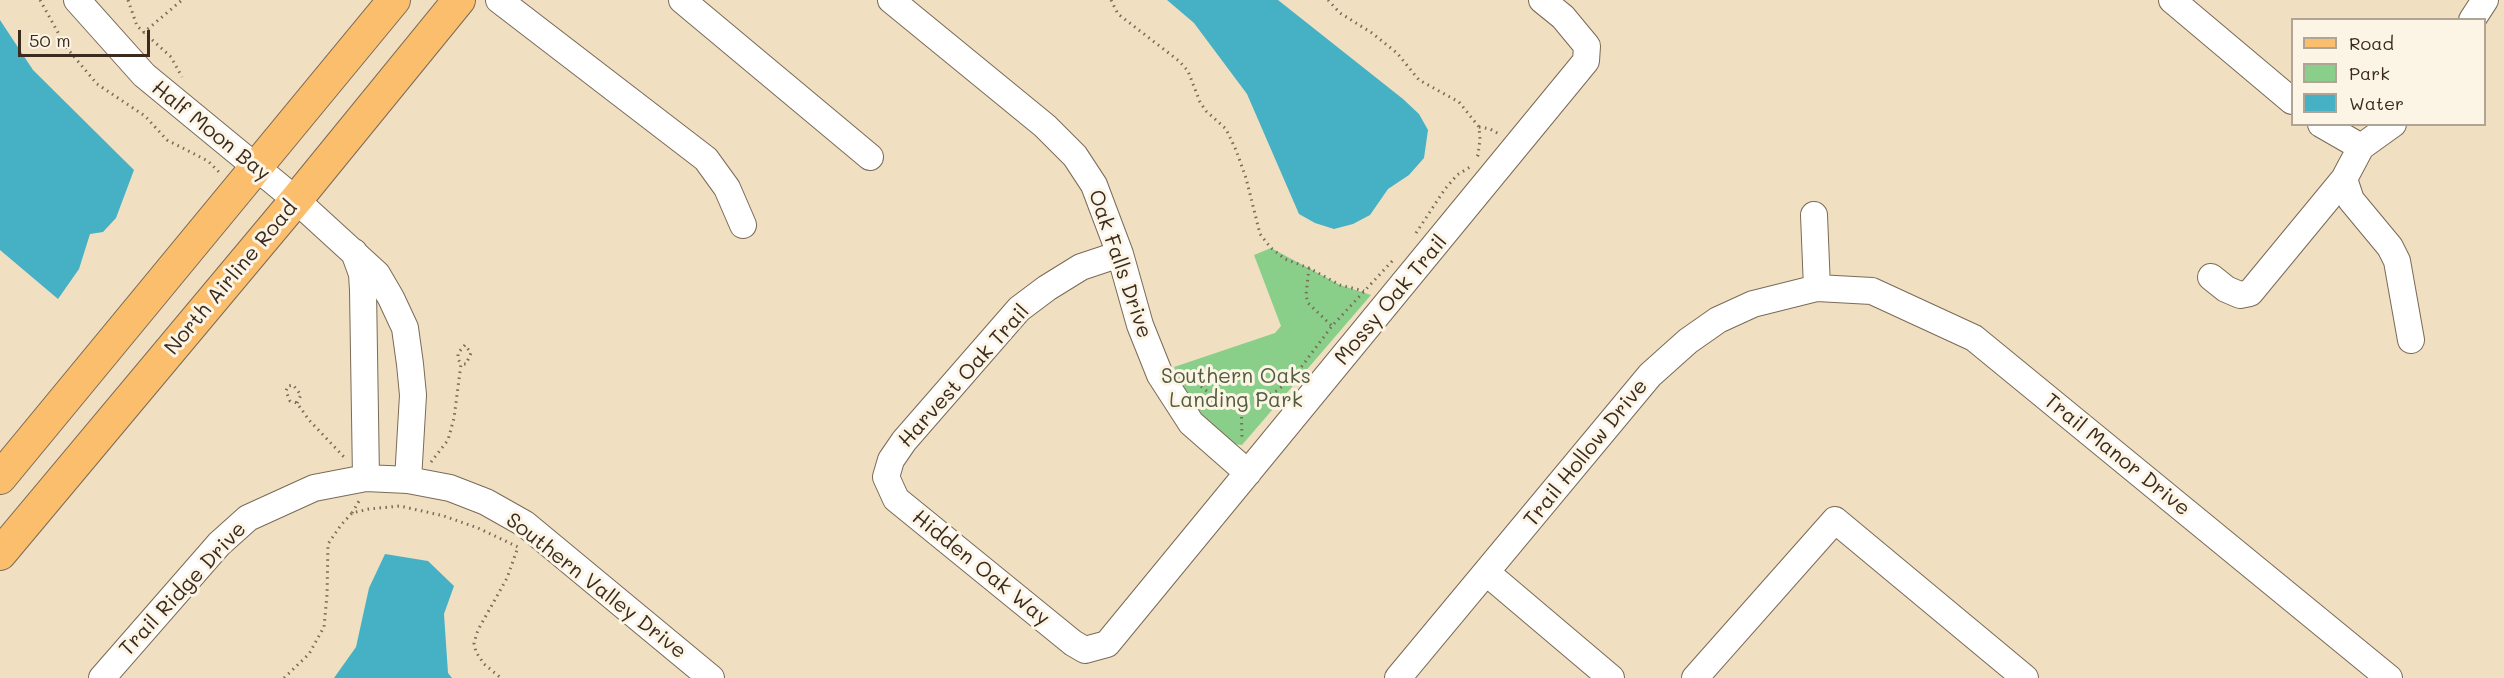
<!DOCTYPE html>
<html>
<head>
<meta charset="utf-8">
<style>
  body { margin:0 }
  #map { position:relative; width:2504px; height:678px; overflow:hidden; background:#f0e0c1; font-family:Mali,sans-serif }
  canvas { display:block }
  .legend { position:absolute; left:2291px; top:18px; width:195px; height:108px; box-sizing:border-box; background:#fcf5e5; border:2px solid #afa495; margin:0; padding:8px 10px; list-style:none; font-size:18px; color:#3b2a1e }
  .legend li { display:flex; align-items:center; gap:12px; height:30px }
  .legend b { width:30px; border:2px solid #afa495 }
  .scale { position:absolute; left:18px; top:30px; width:132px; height:27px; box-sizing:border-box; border:3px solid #3b2a1e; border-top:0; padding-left:8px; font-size:18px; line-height:21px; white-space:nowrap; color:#3b2a1e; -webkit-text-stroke:4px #fcf5e5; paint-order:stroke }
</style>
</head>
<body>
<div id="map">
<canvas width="2504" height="678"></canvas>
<ul class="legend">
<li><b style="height:8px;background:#fabe6d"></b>Road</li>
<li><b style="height:16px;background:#89cf89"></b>Park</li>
<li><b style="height:16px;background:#46b0c4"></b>Water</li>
</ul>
<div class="scale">50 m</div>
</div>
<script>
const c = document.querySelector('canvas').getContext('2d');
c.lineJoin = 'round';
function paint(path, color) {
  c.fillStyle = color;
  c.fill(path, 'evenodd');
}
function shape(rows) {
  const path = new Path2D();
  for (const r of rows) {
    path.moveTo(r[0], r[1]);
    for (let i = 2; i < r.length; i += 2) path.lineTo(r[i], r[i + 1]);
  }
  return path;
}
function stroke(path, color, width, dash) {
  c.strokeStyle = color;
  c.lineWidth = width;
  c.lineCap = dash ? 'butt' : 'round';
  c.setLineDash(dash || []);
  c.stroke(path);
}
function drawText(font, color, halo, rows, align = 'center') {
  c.font = font + ' Mali,sans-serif';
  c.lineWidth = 6;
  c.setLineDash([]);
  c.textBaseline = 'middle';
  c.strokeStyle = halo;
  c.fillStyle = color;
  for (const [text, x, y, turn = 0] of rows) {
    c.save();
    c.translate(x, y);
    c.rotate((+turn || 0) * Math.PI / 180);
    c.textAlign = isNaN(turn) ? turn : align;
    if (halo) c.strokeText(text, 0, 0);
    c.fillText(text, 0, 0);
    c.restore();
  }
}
paint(shape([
  [1271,248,1340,285,1371,295,1242,445,1233,444,1203,416,1184,390,1174,367,1275,333,1281,326,1254,255]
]), '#89cf89');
paint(shape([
  [1167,0,1278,0,1403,99,1419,114,1428,130,1424,158,1409,175,1388,189,1370,215,1353,224,1334,229,1315,223,1299,214,1247,94,1194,23],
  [0,20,33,70,134,170,116,218,103,232,90,234,79,269,58,299,0,250],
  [385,554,428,561,454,586,444,614,448,673,452,678,334,678,356,647,369,588]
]), '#46b0c4');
const minor = shape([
  [77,0,144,75,296,200,377,274,391,298,405,328,410,364,413,395,408,480],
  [499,0,706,159,727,188,743,225],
  [682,0,870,157],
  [891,0,1045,126,1075,156,1094,185,1120,254,1140,325,1160,375,1191,423,1248,473],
  [2172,0,2292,101],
  [2472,20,2485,0],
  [2321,124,2361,147,2393,124],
  [2344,179,2351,200,2390,247,2397,261,2411,340],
  [1814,215,1817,288],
  [354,252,362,274,363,290,366,478],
  [1120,254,1081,267,1047,288,1019,309,904,441,891,460,886,477,896,499,1073,643,1085,650,1107,644,1586,61,1587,46,1563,17,1542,0],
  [2211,277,2226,289,2240,295,2250,293,2344,179,2361,147],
  [1487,573,1611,678],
  [102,678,219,544,248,518,314,488,366,478,408,480,450,488,486,502,525,524,711,678],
  [1398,678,1650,375,1688,341,1718,320,1753,304,1817,288,1872,291,1974,338,2389,678],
  [1695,678,1835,520,2025,678]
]);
const major = shape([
  [0,478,394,0],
  [0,554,296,200,459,0]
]);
stroke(minor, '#7a6a57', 28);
stroke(major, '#7a6a57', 34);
stroke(shape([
  [40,0,66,47,97,84,145,116,167,140,208,161,220,173],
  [128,0,137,26,171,57,182,77],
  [1111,0,1118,14,1179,61,1188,71,1200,102,1206,111,1226,129,1236,150,1246,178,1260,234,1271,248,1285,259,1309,268,1340,285,1364,291],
  [1328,0,1340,13,1372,33,1397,53,1419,80,1459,102,1479,127,1480,139,1478,155,1475,159],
  [143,33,182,0],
  [1479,127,1490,129,1499,134],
  [1416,233,1445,189,1457,175,1470,167],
  [1309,268,1306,295,1308,303,1332,326],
  [1187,375,1213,396,1227,404,1241,407,1258,402,1278,390,1296,374,1332,326,1395,258],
  [1241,393,1242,439],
  [297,403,301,395,293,385,288,386,286,391,290,401,297,403,309,420,344,457],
  [431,462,448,440,454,418,461,364,458,359,458,353,465,345,471,353,466,364,461,364],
  [352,513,359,501],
  [284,678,309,654,324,627,327,595,328,544,341,525,352,513,369,509,400,506,444,516,478,528,518,547,507,578,478,630,474,643,476,652,484,664,501,678]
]), '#7a6a57', 3, [1.5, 4.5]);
stroke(minor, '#fff', 26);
stroke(major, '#fabe6d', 32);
drawText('21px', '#3b2a1e', '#fcf5e5', [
  ["Half Moon Bay",211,131,39],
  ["Oak Falls Drive",1120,264,71],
  ["North Airline Road",231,278,-50],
  ["Mossy Oak Trail",1391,300,-50],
  ["Harvest Oak Trail",964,376,-48],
  ["Trail Hollow Drive",1586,453,-51],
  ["Trail Manor Drive",2117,455,39],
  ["Hidden Oak Way",981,568,39],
  ["Southern Valley Drive",596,586,38],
  ["Trail Ridge Drive",183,589,-47]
]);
drawText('21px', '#525c3e', '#fcf5e5', [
  ["Southern Oaks",1236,377],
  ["Landing Park",1236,401]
]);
</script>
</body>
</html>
